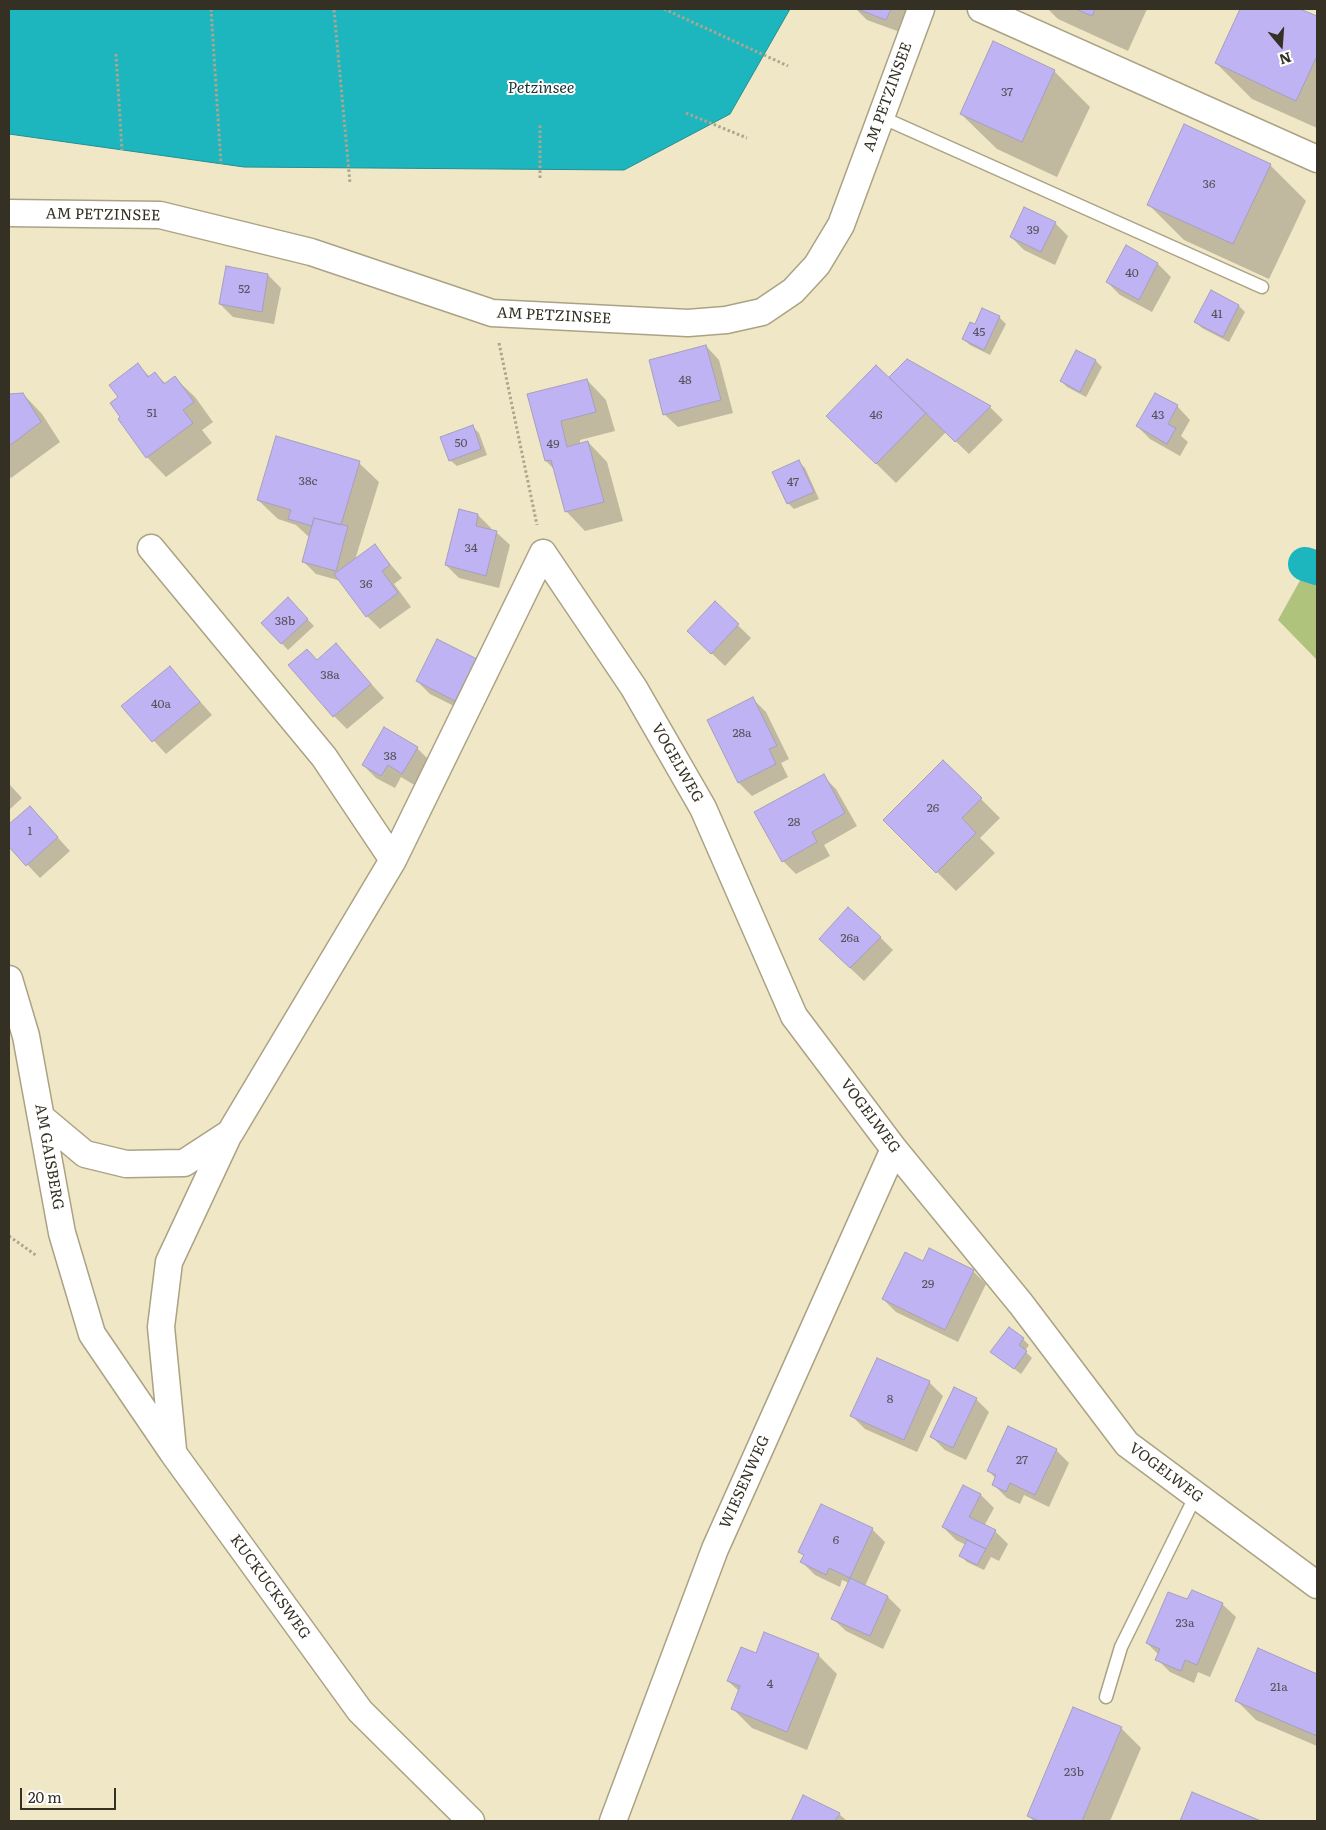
<!DOCTYPE html>
<html>
<head>
<meta charset="utf-8">
<style>
  body { margin:0 }
  #map { position:relative; width:1326px; height:1830px; overflow:hidden; background:#f0e7c7; font-family:Literata,serif }
  canvas { display:block }
  .frame { position:absolute; inset:0; border:10px solid #343124; pointer-events:none }
  .north { position:absolute; left:1256px; top:20px; width:50px; height:50px; -webkit-text-stroke:4px #fff; paint-order:stroke; rotate:162deg; font-size:14px; font-weight:700; line-height:20px; text-align:center; color:#343124 }
  .north::after { content:''; display:block; margin:auto; width:18px; height:22px; background:#343124; clip-path:polygon(50% 0,100% 100%,50% 72%,0 100%) }
  .scale { position:absolute; left:20px; top:1788px; width:96px; height:22px; box-sizing:border-box; border:2px solid #343124; border-top:0; padding-left:6px; font-size:15px; line-height:18px; white-space:nowrap; color:#343124; -webkit-text-stroke:4px #fff; paint-order:stroke }
</style>
</head>
<body>
<div id="map">
<canvas width="1326" height="1830"></canvas>
<div class="frame"></div>
<div class="north">N</div>
<div class="scale">20 m</div>
</div>
<script>
const c = document.querySelector('canvas').getContext('2d');
c.lineJoin = 'round';
function paint(path, color) {
  c.fillStyle = color;
  c.fill(path, 'evenodd');
}
function shape(rows) {
  const path = new Path2D();
  for (const r of rows) {
    path.moveTo(r[0], r[1]);
    for (let i = 2; i < r.length; i += 2) path.lineTo(r[i], r[i + 1]);
  }
  return path;
}
function stroke(path, color, width, dash) {
  c.strokeStyle = color;
  c.lineWidth = width;
  c.lineCap = dash ? 'butt' : 'round';
  c.setLineDash(dash || []);
  c.stroke(path);
}
function drawText(font, color, halo, rows, align = 'center') {
  c.font = font + ' Literata,serif';
  c.lineWidth = 4;
  c.setLineDash([]);
  c.textBaseline = 'middle';
  c.strokeStyle = halo;
  c.fillStyle = color;
  for (const [text, x, y, turn = 0] of rows) {
    c.save();
    c.translate(x, y);
    c.rotate((+turn || 0) * Math.PI / 180);
    c.textAlign = isNaN(turn) ? turn : align;
    if (halo) c.strokeText(text, 0, 0);
    c.fillText(text, 0, 0);
    c.restore();
  }
}
paint(shape([
  [1317,550,1317,660,1278,620]
]), '#afc37d');
const water = shape([
  [9,9,790,9,730,114,624,170,244,167,9,134,9,9]
]);
paint(water, '#1db6bf');
stroke(water, '#248e90', 1);
paint(shape([
  [856,9,908,9,900,32,867,20],
  [1048,9,1147,9,1128,51,1058,19],
  [1241,9,1297,9,1317,18,1317,128,1252,99,1216,63],
  [1054,71,1090,107,1057,177,997,149,961,114],
  [1270,165,1306,201,1269,279,1184,240,1148,204],
  [1055,223,1068,236,1055,265,1024,250,1011,237],
  [1126,247,1158,264,1171,277,1152,312,1120,295,1107,282],
  [268,275,281,288,274,324,233,317,220,304],
  [1211,292,1239,306,1245,312,1229,342,1202,328,1196,322],
  [999,317,1006,324,990,355,970,345,963,339,975,326],
  [706,346,719,360,733,413,678,427,664,414],
  [1077,351,1096,361,1102,367,1086,397,1067,387,1061,381],
  [907,360,990,407,1003,420,969,454,946,432,896,483,828,416,900,390],
  [138,365,150,377,155,373,166,384,175,378,195,397,213,422,202,430,212,443,166,477,147,457,122,417,120,398],
  [587,380,606,400,615,431,580,440,580,444,588,442,607,462,623,521,585,531,566,511,555,470,546,461,529,395],
  [23,394,42,414,60,442,11,478,9,476,9,395],
  [1155,394,1177,406,1190,420,1181,436,1188,442,1180,456,1150,439,1137,426],
  [473,427,479,433,487,455,457,466,450,460],
  [799,462,805,468,819,499,794,509,788,503],
  [359,463,379,482,355,560,375,546,402,578,394,584,411,607,380,629,367,616,341,581,316,574,303,561,310,538,296,525,278,519,258,500],
  [478,515,491,528,490,531,496,532,510,545,499,588,459,578,446,565],
  [288,599,314,626,288,650,262,623],
  [715,603,751,638,725,666,702,644],
  [336,645,384,698,347,729,334,716,318,661],
  [476,660,468,713,430,694,417,681],
  [170,667,212,715,166,754,123,707],
  [753,699,766,712,789,759,781,763,788,777,752,796,739,783],
  [417,748,430,761,416,786,401,777,395,788,376,778,363,765],
  [943,761,1000,818,980,838,995,853,956,891,885,820],
  [823,776,836,789,857,826,824,845,830,856,796,874,783,861],
  [9,784,22,798,9,810],
  [30,807,70,851,40,878,9,845,9,826],
  [880,937,893,950,864,981,833,952],
  [973,1271,986,1284,958,1342,896,1312,883,1299],
  [1023,1339,1029,1345,1025,1351,1032,1358,1021,1374,992,1352],
  [877,1359,930,1383,943,1396,917,1452,865,1429,852,1416],
  [976,1399,989,1412,966,1460,945,1450,932,1437],
  [1056,1450,1069,1463,1049,1507,1024,1495,1020,1504,1007,1498,994,1485,996,1479,989,1471],
  [964,1486,981,1495,994,1508,984,1526,995,1531,1008,1544,999,1561,991,1557,984,1570,967,1562,961,1556,966,1545,956,1540,943,1527],
  [872,1529,885,1542,865,1586,888,1597,901,1610,883,1649,846,1631,832,1618,849,1583,842,1580,840,1587,815,1575,802,1562,804,1556,800,1552],
  [1188,1601,1222,1604,1236,1617,1210,1677,1198,1672,1194,1683,1170,1672,1157,1659,1159,1655,1147,1643],
  [1259,1650,1317,1675,1317,1746,1256,1720,1237,1701],
  [757,1655,818,1655,837,1674,807,1750,752,1728,733,1709,740,1692,728,1681],
  [1121,1728,1141,1748,1110,1821,1034,1821,1028,1816],
  [1193,1794,1258,1821,1181,1821],
  [804,1797,839,1814,847,1821,792,1821]
]), '#0003');
stroke(shape([
  [1305,564,1317,568]
]), '#1db6bf', 34);
const building = shape([
  [857,9,891,9,886,20,857,9],
  [1076,9,1095,9,1092,16,1076,9],
  [1240,9,1300,9,1317,16,1317,56,1296,101,1215,63,1240,9],
  [993,41,1055,70,1022,142,960,114,993,41],
  [1184,124,1271,164,1233,244,1147,205,1184,124],
  [1024,207,1056,222,1041,252,1010,237,1024,207],
  [1126,245,1158,263,1139,300,1106,282,1126,245],
  [226,266,268,274,262,312,219,304,226,266],
  [1211,290,1239,305,1223,337,1194,322,1211,290],
  [982,308,1000,316,984,350,962,339,970,322,975,324,982,308],
  [706,345,721,400,663,415,649,360,706,345],
  [1076,350,1096,360,1080,392,1060,381,1076,350],
  [907,359,991,406,955,442,889,377,907,359],
  [138,363,148,377,155,372,164,384,175,376,194,402,183,410,193,423,146,458,118,419,120,417,110,403,118,397,109,385,138,363],
  [876,365,926,413,876,464,826,416,876,365],
  [587,379,596,412,561,421,567,447,588,441,604,502,565,512,551,460,545,461,527,394,587,379],
  [23,393,41,422,9,446,9,394,23,393],
  [1155,393,1178,405,1168,424,1176,428,1167,444,1136,426,1155,393],
  [473,425,481,449,449,461,440,437,473,425],
  [276,436,360,461,341,525,314,518,312,526,288,519,291,510,257,500,276,436],
  [799,460,814,492,787,504,772,472,799,460],
  [459,509,478,514,476,526,497,531,486,576,445,565,459,509],
  [314,518,348,526,336,571,302,562,314,518],
  [375,544,390,565,382,571,398,593,366,617,334,574,375,544],
  [288,597,308,619,281,644,261,623,288,597],
  [715,601,739,624,711,654,687,631,715,601],
  [437,639,477,659,455,701,416,681,437,639],
  [336,643,371,684,333,717,288,665,307,649,317,660,336,643],
  [170,666,200,702,152,742,121,706,170,666],
  [753,697,777,746,769,749,776,764,738,783,707,720,753,697],
  [384,727,418,747,402,774,388,765,381,776,362,765,384,727],
  [943,760,982,798,962,818,976,833,936,873,883,820,943,760],
  [824,774,845,813,812,832,817,842,782,862,754,812,824,774],
  [30,806,58,837,26,866,9,847,9,824,30,806],
  [848,907,881,937,850,968,819,939,848,907],
  [929,1248,974,1270,945,1330,882,1299,905,1252,923,1261,929,1248],
  [1009,1327,1024,1338,1019,1345,1027,1351,1014,1369,990,1352,1009,1327],
  [877,1358,930,1381,904,1440,850,1416,877,1358],
  [954,1387,977,1398,953,1448,930,1437,954,1387],
  [1008,1426,1057,1449,1035,1495,1010,1483,1006,1492,992,1485,996,1475,987,1471,1008,1426],
  [963,1485,981,1494,969,1517,996,1530,986,1549,942,1527,963,1485],
  [821,1504,873,1528,850,1578,829,1568,826,1575,800,1562,804,1555,798,1552,821,1504],
  [967,1540,986,1549,977,1565,959,1556,967,1540],
  [850,1578,888,1596,870,1636,831,1619,850,1578],
  [1192,1590,1223,1603,1197,1665,1185,1660,1181,1671,1155,1660,1160,1649,1146,1643,1168,1592,1187,1599,1192,1590],
  [764,1632,819,1654,787,1732,731,1709,740,1686,727,1681,741,1647,756,1653,764,1632],
  [1258,1648,1317,1674,1317,1736,1235,1701,1258,1648],
  [1073,1707,1122,1727,1082,1821,1039,1821,1027,1816,1073,1707],
  [1192,1792,1261,1821,1180,1821,1192,1792],
  [803,1795,840,1813,835,1821,791,1821,803,1795]
]);
paint(building, '#bfb3f4');
stroke(building, '#a49fbd', 1);
const service = shape([
  [881,117,1262,287],
  [1106,1697,1121,1647,1196,1495]
]);
const minor = shape([
  [981,9,1317,159],
  [9,213,160,215,311,252,492,313,688,323,726,320,762,312,793,291,817,265,841,225,921,9],
  [151,548,324,757,393,860],
  [543,553,634,688,703,808,794,1016,894,1149,1021,1304,1127,1444,1317,1585],
  [9,979,26,1036,62,1233,92,1334,173,1453,360,1711,471,1821],
  [42,1118,85,1154,126,1164,184,1163,230,1133,393,860,543,553],
  [173,1450,161,1327,169,1262,229,1134],
  [613,1821,715,1549,894,1149]
]);
stroke(service, '#aba284', 15);
stroke(minor, '#aba284', 29);
stroke(shape([
  [211,9,221,164],
  [664,9,788,66],
  [334,10,350,183],
  [116,54,122,150],
  [686,113,747,138],
  [540,178,540,125],
  [499,343,537,525],
  [9,1236,37,1256]
]), '#ada68d', 3, [2.5, 2.5]);
stroke(service, '#fff', 12);
stroke(minor, '#fff', 26);
drawText('12px', '#575258', null, [
  ["37",1007,92],
  ["36",1209,184],
  ["39",1033,230],
  ["40",1132,273],
  ["52",244,289],
  ["41",1217,314],
  ["45",979,332],
  ["48",685,380],
  ["51",152,413],
  ["46",876,415],
  ["43",1158,415],
  ["50",461,443],
  ["49",553,444],
  ["38c",308,481],
  ["47",793,482],
  ["34",471,548],
  ["36",366,584],
  ["38b",285,621],
  ["38a",330,675],
  ["40a",161,704],
  ["28a",742,733],
  ["38",390,756],
  ["26",933,808],
  ["28",794,822],
  ["1",30,831],
  ["26a",850,938],
  ["29",928,1284],
  ["8",890,1399],
  ["27",1022,1460],
  ["6",836,1540],
  ["23a",1185,1623],
  ["4",770,1684],
  ["21a",1279,1687],
  ["23b",1074,1772]
]);
drawText('15px', '#343124', '#fff', [
  ["AM PETZINSEE",888,97,-70],
  ["AM PETZINSEE",103,215,1],
  ["AM PETZINSEE",554,316,3],
  ["VOGELWEG",677,763,60],
  ["VOGELWEG",870,1116,53],
  ["AM GAISBERG",49,1157,80],
  ["VOGELWEG",1166,1473,37],
  ["WIESENWEG",745,1482,-66],
  ["KUCKUCKSWEG",270,1587,54]
]);
drawText('italic 16px', '#1b3233', '#fff', [
  ["Petzinsee",541,88]
]);
</script>
</body>
</html>
